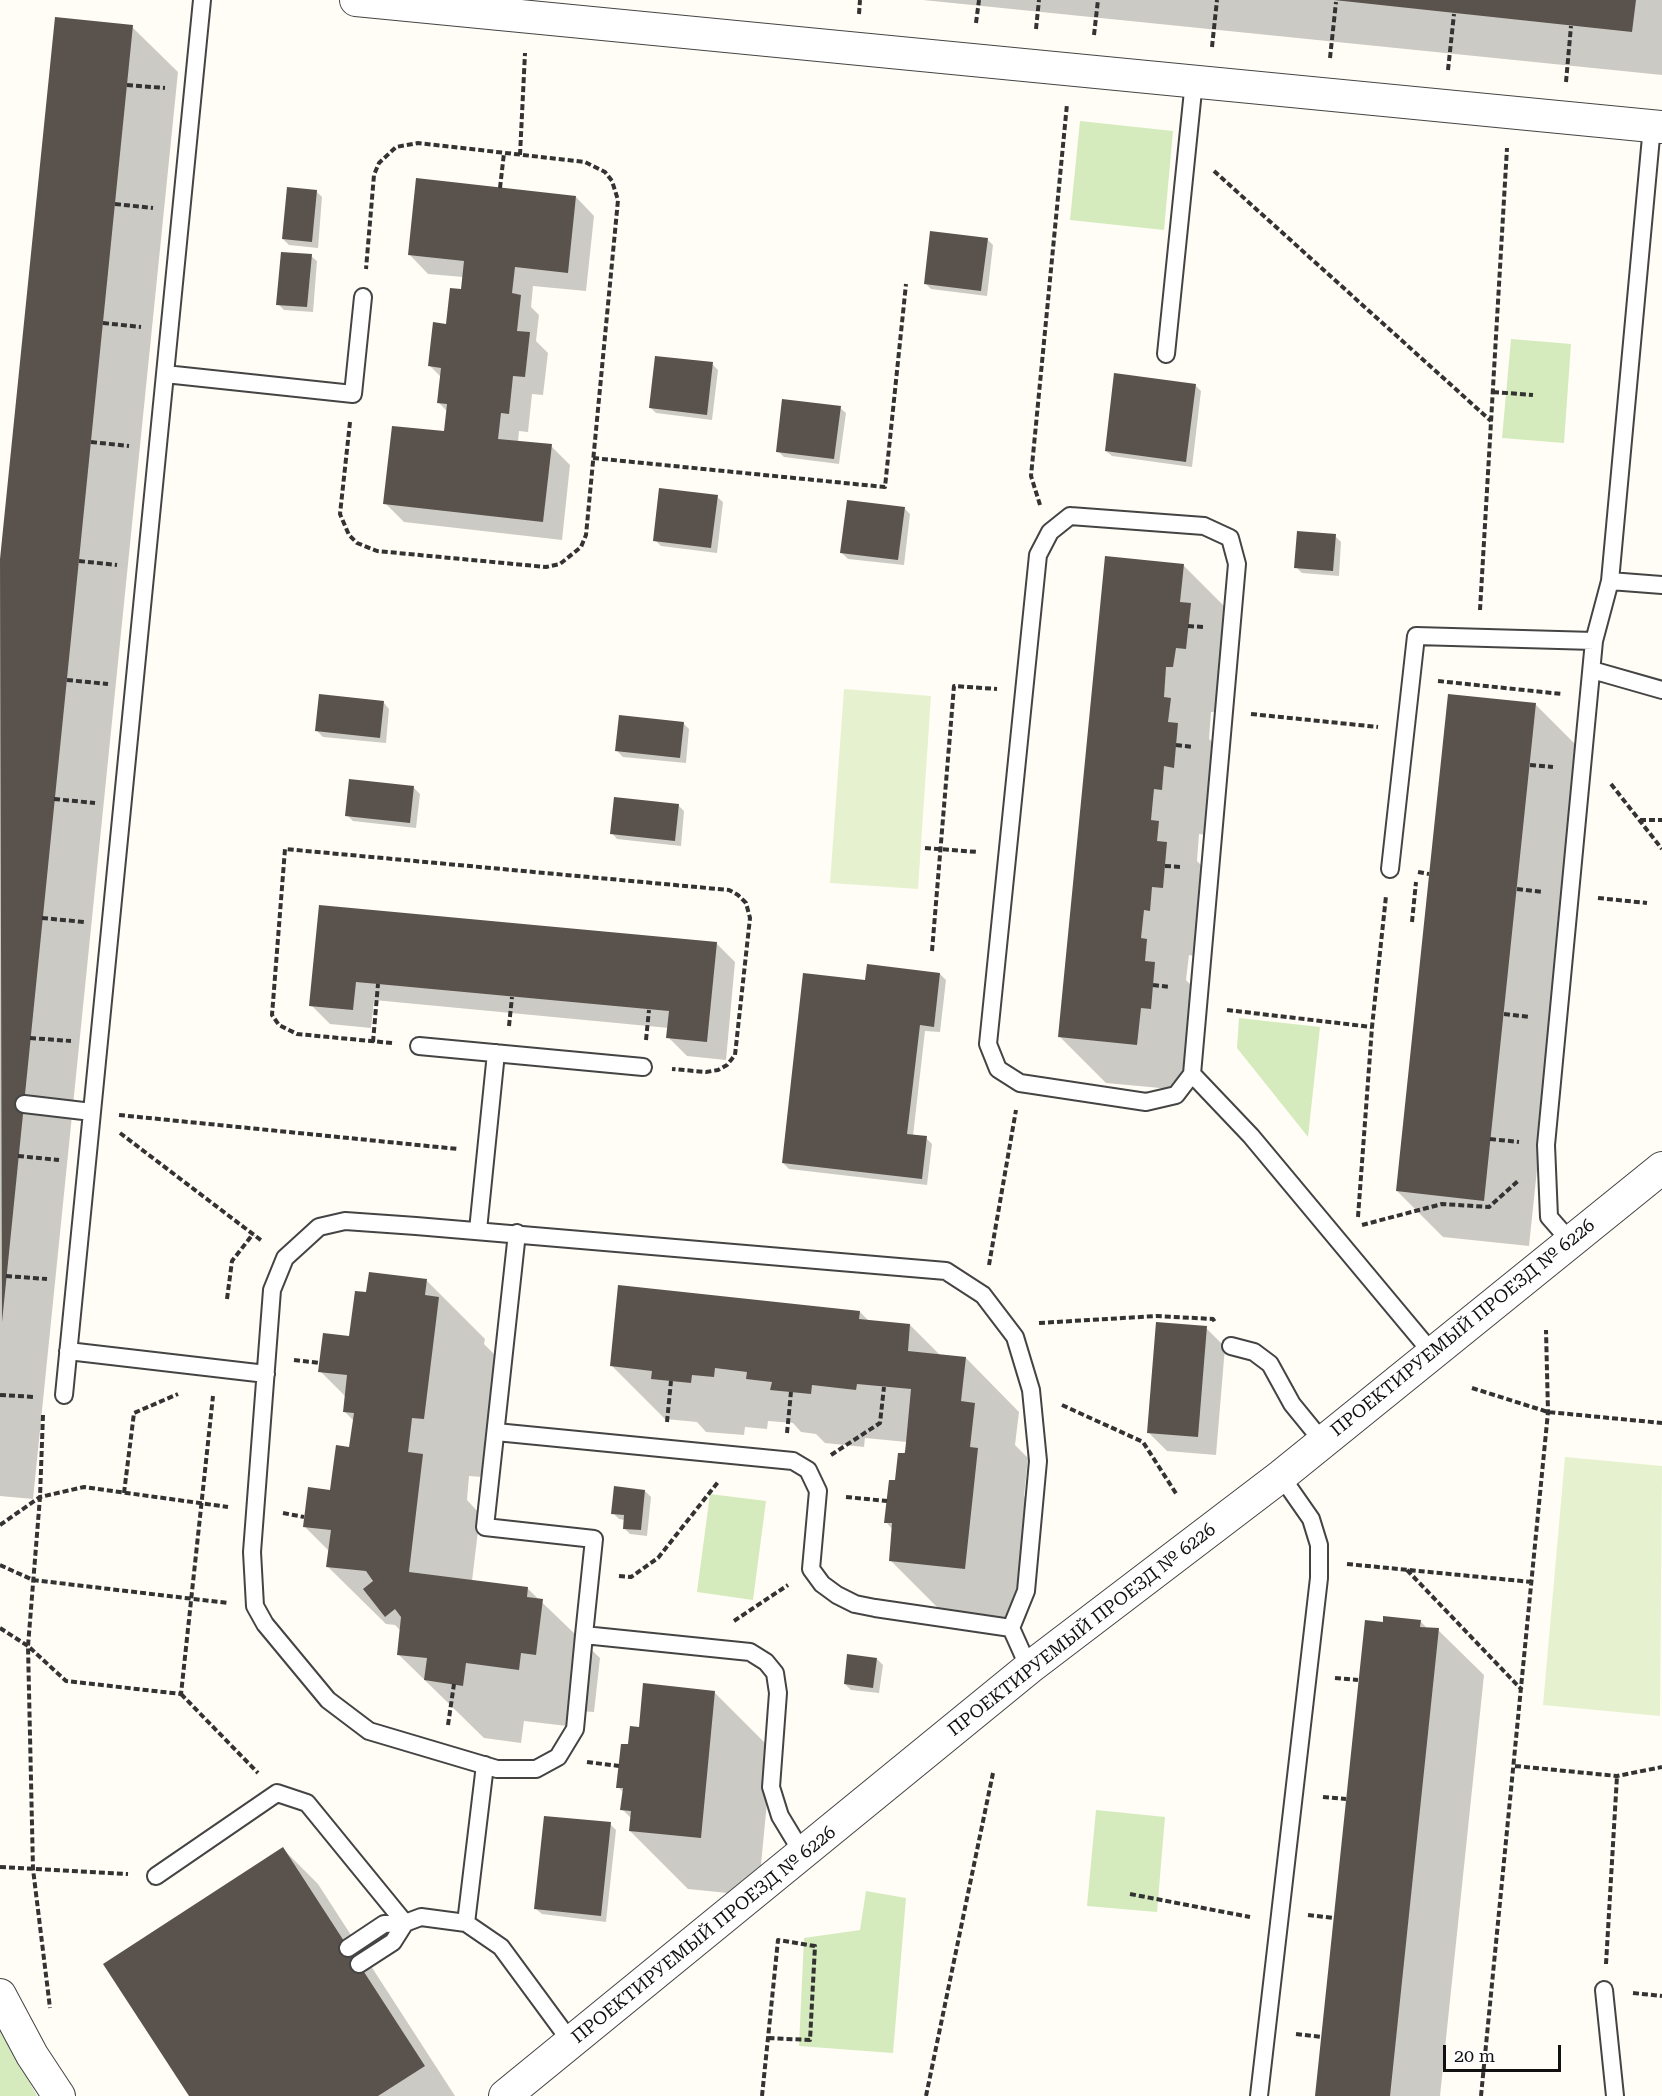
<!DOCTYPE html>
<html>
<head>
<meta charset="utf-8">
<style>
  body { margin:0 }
  #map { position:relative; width:1662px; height:2096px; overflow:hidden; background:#fffdf5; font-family:"Roboto Serif",serif }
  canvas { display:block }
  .scale { position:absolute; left:1443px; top:2045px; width:118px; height:27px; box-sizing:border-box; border:3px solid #111; border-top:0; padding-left:8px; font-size:18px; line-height:21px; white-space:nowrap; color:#111; -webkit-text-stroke:4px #fff; paint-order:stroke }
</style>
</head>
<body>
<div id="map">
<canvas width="1662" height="2096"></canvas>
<div class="scale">20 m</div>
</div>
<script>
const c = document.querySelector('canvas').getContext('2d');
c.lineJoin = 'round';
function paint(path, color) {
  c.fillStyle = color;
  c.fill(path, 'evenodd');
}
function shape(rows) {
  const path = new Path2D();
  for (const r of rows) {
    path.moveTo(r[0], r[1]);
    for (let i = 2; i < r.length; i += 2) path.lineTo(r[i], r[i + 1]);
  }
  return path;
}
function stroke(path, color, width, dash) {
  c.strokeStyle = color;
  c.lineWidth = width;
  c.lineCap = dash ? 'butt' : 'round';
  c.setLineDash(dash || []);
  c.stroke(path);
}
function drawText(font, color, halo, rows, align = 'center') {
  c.font = font + ' "Roboto Serif",serif';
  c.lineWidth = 6;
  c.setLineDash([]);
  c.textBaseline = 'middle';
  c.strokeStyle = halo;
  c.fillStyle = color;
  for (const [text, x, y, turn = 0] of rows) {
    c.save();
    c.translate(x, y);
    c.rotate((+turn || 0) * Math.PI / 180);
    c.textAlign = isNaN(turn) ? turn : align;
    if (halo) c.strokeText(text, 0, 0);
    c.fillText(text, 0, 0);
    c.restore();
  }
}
paint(shape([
  [1080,121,1173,131,1164,230,1070,220],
  [1511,339,1571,344,1564,443,1502,438],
  [1239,1018,1320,1027,1308,1137,1237,1048],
  [710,1494,766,1501,753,1600,697,1592],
  [1096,1810,1165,1817,1157,1912,1087,1906],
  [866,1891,906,1898,893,2053,799,2046,804,1938,860,1930],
  [0,2028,37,2096,0,2096]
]), '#d5ebbd');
paint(shape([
  [844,689,931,696,918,889,830,883],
  [1565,1457,1662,1466,1660,1716,1543,1705]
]), '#e6f2cf');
paint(shape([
  [923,0,1662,0,1662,75],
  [56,19,132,27,178,72,33,1499,0,1496,0,572],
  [316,191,322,197,318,248,289,245,283,239],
  [576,197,594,216,586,291,533,286,531,307,539,315,536,341,548,353,543,395,532,394,528,432,519,431,518,442,551,446,570,465,562,540,404,522,385,503,445,433,448,412,438,402,441,377,430,366,462,291,463,277,428,274,410,255],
  [987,239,993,245,987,296,931,289,925,283],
  [311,256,317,261,313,312,284,310,278,304],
  [712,364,718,370,712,420,656,413,650,407],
  [1195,385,1201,391,1192,467,1112,456,1106,451],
  [840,408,846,413,839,464,784,457,778,451],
  [717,497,723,502,717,553,661,546,655,540],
  [904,508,910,514,904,565,848,559,842,553],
  [1335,536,1341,542,1339,576,1302,573,1296,567],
  [1183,565,1229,611,1219,712,1211,712,1209,739,1216,745,1207,835,1199,834,1197,861,1204,868,1195,956,1189,955,1186,980,1192,986,1182,1090,1106,1083,1060,1037],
  [384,703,389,709,386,743,323,737,317,731],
  [1535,704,1581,750,1529,1246,1443,1237,1397,1191],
  [683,723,689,729,686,763,623,757,617,751],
  [414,788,420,794,416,828,353,821,347,815],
  [678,805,684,811,681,846,617,839,612,833],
  [320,906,716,943,735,962,726,1060,687,1056,668,1037,669,1028,374,1000,371,1028,330,1024,311,1005],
  [940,974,946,980,940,1032,925,1031,913,1136,926,1138,932,1144,927,1185,789,1169,783,1163,866,981],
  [427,1281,485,1339,484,1344,496,1356,482,1477,469,1476,467,1500,480,1514,472,1581,527,1588,600,1658,594,1712,578,1711,576,1727,524,1721,521,1743,484,1738,398,1654,401,1631,395,1625,386,1624,327,1566,329,1551,304,1526,332,1491,351,1449,354,1421,344,1411,346,1397,320,1371,351,1338,367,1294],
  [860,1312,869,1321,910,1325,940,1355,966,1358,1019,1412,1015,1445,1028,1458,1024,1496,1031,1503,1018,1622,944,1614,890,1560,893,1530,886,1522,907,1442,865,1438,864,1447,825,1443,816,1434,801,1432,793,1423,768,1421,767,1429,745,1427,744,1435,706,1432,697,1422,665,1419,611,1365],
  [1206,1328,1225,1347,1216,1455,1167,1451,1148,1432],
  [645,1491,651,1497,647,1536,630,1534,624,1528,625,1520,619,1519,613,1513],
  [1420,1621,1428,1629,1438,1630,1484,1675,1440,2096,1317,2096,1384,1624],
  [877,1659,883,1665,879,1693,851,1690,845,1684],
  [714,1692,772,1750,758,1896,688,1889,630,1831,631,1818,622,1809,624,1793,618,1787,629,1746,640,1729],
  [610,1824,616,1830,606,1922,542,1914,536,1909],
  [283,1849,318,1884,455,2096,191,2096]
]), '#0003');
paint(shape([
  [1334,0,1636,0,1632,32],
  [55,17,133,25,2,1322,0,559],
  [416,178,576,196,568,273,515,267,512,293,521,295,517,331,530,332,525,377,513,376,509,414,501,413,498,439,552,444,543,522,383,504,392,426,444,431,447,404,437,403,441,368,428,366,433,322,446,324,450,288,461,289,464,261,408,255],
  [287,187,317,190,312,242,282,239],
  [930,231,988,238,981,291,924,284],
  [281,252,312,254,307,307,276,305],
  [655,356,713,362,707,415,649,408],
  [1114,373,1196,384,1186,462,1105,451],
  [782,399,841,406,834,459,776,452],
  [659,488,718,495,711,548,653,541],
  [847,500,905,507,898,560,840,553],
  [1297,531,1336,534,1333,571,1294,568],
  [1105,556,1184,564,1180,602,1191,603,1186,649,1176,648,1173,667,1166,667,1164,697,1171,698,1168,722,1178,723,1174,768,1164,766,1162,790,1154,789,1151,820,1159,821,1157,841,1167,842,1163,888,1152,887,1150,911,1144,910,1141,938,1147,939,1145,961,1155,962,1151,1009,1141,1008,1137,1045,1058,1037],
  [319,694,384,701,380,738,315,731],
  [1448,694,1536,703,1484,1201,1396,1191],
  [619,715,684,722,680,758,615,751],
  [349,779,414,786,410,823,345,816],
  [614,797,679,804,675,841,610,834],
  [319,905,717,942,707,1042,666,1038,669,1011,378,984,356,982,353,1010,309,1006],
  [867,964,940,973,934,1027,920,1025,907,1134,927,1136,922,1179,782,1163,803,973,865,980],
  [369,1272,427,1279,425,1295,439,1297,424,1419,412,1418,408,1452,423,1454,409,1572,528,1587,527,1597,543,1599,536,1655,521,1653,519,1670,466,1663,463,1686,424,1680,427,1658,397,1655,401,1617,395,1609,385,1617,363,1589,373,1581,366,1571,326,1567,331,1530,303,1527,308,1487,330,1490,336,1445,349,1447,354,1413,343,1412,347,1375,318,1372,323,1333,349,1336,355,1291,366,1292],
  [618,1285,860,1311,859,1319,910,1324,908,1351,966,1357,961,1401,975,1403,970,1447,978,1448,965,1569,889,1561,892,1523,884,1523,889,1480,895,1480,898,1453,905,1453,911,1389,857,1384,856,1390,812,1385,811,1394,770,1390,772,1382,746,1379,747,1372,715,1368,714,1377,692,1375,691,1383,651,1379,652,1371,610,1366],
  [1156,1322,1207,1326,1198,1437,1147,1433],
  [614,1486,645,1490,641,1530,623,1529,624,1515,611,1514],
  [1383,1616,1421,1620,1420,1627,1439,1628,1390,2096,1315,2096,1365,1620,1383,1622],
  [847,1654,877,1658,873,1688,844,1684],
  [643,1683,715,1691,701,1838,629,1831,631,1811,620,1810,623,1788,616,1788,621,1744,628,1744,630,1726,639,1727],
  [544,1816,611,1822,601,1916,534,1909],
  [283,1847,425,2066,378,2096,189,2096,103,1964]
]), '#5a524d');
const service = shape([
  [1166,354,1194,81],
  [165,374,353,394,363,297],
  [1070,516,1204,526,1230,538,1237,564,1192,1074,1176,1095,1146,1102,1020,1083,998,1069,988,1044,1038,555,1050,532,1070,516],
  [1610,581,1662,585],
  [1592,670,1662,690],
  [1390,869,1416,636,1594,641],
  [419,1046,643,1067],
  [1192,1074,1251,1136,1433,1354],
  [24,1104,92,1112],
  [478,1230,496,1053],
  [517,1233,485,1527,594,1539,584,1635],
  [1570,1241,1549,1217,1546,1145,1594,641,1610,581,1652,126],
  [1231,1346,1254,1352,1270,1364,1292,1404,1323,1442],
  [68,1351,266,1374],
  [64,1395,202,0],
  [496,1432,793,1461,808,1470,818,1491,811,1569,822,1584,837,1595,855,1604,875,1608,1011,1628],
  [803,1854,780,1816,771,1787,778,1693,775,1673,766,1662,750,1652,584,1635,575,1729,558,1757,536,1769,497,1769,369,1731,328,1700,265,1624,255,1606,252,1552,272,1290,285,1258,319,1227,345,1221,416,1226,946,1271,983,1295,1015,1337,1031,1390,1038,1461,1026,1591,1011,1628,1029,1668],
  [156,1876,277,1793,307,1803,405,1923],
  [466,1923,485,1765],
  [348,1948,384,1924,405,1923,421,1917,466,1923,501,1947,571,2042],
  [359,1964,393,1942,405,1923],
  [1604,1990,1615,2096],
  [1259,2096,1319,1578,1319,1545,1311,1519,1281,1476]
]);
const minor = shape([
  [356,0,1662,127],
  [0,1995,32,2055,59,2096],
  [505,2096,1029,1668,1281,1476,1662,1168]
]);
stroke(service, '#444', 20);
stroke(minor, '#444', 34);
stroke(shape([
  [859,14,860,0],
  [976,23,979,0],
  [1036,29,1039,0],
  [1094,35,1098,0],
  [1212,47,1217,0],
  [1330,58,1336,2],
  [1448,70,1454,14],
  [1566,82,1571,26],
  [127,85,165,88],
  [520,155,525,53],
  [1214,171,1491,421],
  [500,188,504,153],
  [115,204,153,208],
  [103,323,141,327],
  [1493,392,1533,395],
  [350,422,340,514,349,535,357,543,377,551,546,567,560,564,581,547,586,535,618,200,612,181,605,172,585,162,418,143,396,147,379,163,374,175,366,269],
  [91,442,129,446],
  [593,458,885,487,906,284],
  [1040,505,1031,476,1067,104],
  [79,561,117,565],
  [1480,610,1507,148],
  [1188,626,1203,627],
  [67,680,108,684],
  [1438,681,1562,694],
  [1251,714,1378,727],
  [1176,745,1193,747],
  [1530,765,1553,767],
  [1611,784,1662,849],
  [54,799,95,803],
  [1640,820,1662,820],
  [925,848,978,852],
  [1165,866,1182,867],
  [1418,872,1429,874],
  [1517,889,1543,892],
  [1598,898,1647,903],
  [42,918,84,922],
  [1412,922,1416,882],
  [932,951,954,686,997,689],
  [1153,985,1170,987],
  [1227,1010,1372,1027],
  [1504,1014,1530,1017],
  [509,1026,512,997],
  [30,1038,71,1041],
  [646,1040,649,1010],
  [373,1042,378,984],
  [392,1043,297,1034,279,1025,272,1015,285,849,729,890,738,895,746,903,750,918,735,1055,727,1065,718,1070,706,1072,672,1069],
  [119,1115,458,1149],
  [120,1133,262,1241],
  [1490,1139,1519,1142],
  [18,1156,59,1160],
  [1358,1217,1372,1027,1386,896],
  [1362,1225,1442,1204,1489,1207,1518,1181],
  [989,1265,1016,1110],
  [6,1276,47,1279],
  [227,1299,232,1261,253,1234],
  [1039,1323,1157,1316,1213,1319,1215,1322],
  [294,1360,320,1363],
  [1472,1388,1548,1412,1662,1423],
  [0,1395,35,1397],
  [1062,1405,1143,1442,1177,1495],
  [43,1415,40,1497,28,1646,33,1869,50,2008],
  [667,1422,671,1381],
  [787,1433,791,1392],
  [831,1455,880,1423,884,1387],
  [124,1493,134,1413,178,1394],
  [846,1497,887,1501],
  [283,1513,304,1517],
  [0,1525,40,1497,84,1487,228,1507],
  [1347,1564,1532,1582],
  [0,1565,33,1580,228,1603],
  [1407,1570,1522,1690],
  [619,1576,631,1577,658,1558,718,1482],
  [734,1621,788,1585],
  [0,1628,28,1646,66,1681,181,1694,213,1396],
  [1335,1678,1358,1680],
  [181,1694,258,1773],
  [448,1725,454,1684],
  [587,1762,619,1766],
  [1515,1766,1617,1776,1662,1767],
  [1323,1797,1346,1799],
  [0,1867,128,1874],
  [1130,1894,1250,1917],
  [1308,1915,1334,1918],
  [1606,1964,1617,1776],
  [1633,1993,1662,1996],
  [1296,2034,1322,2037],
  [762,2096,768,2038,778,1940,815,1946,810,2040,768,2038],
  [926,2096,993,1773],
  [1481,2096,1548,1412,1546,1330]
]), '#333', 4, [6, 3]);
stroke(service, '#fff', 16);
stroke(minor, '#fff', 32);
drawText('18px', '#111', '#fff', [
  ["ПРОЕКТИРУЕМЫЙ ПРОЕЗД № 6226",1463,1328,-39],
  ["ПРОЕКТИРУЕМЫЙ ПРОЕЗД № 6226",1082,1630,-38],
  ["ПРОЕКТИРУЕМЫЙ ПРОЕЗД № 6226",704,1935,-39]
]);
</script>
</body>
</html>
